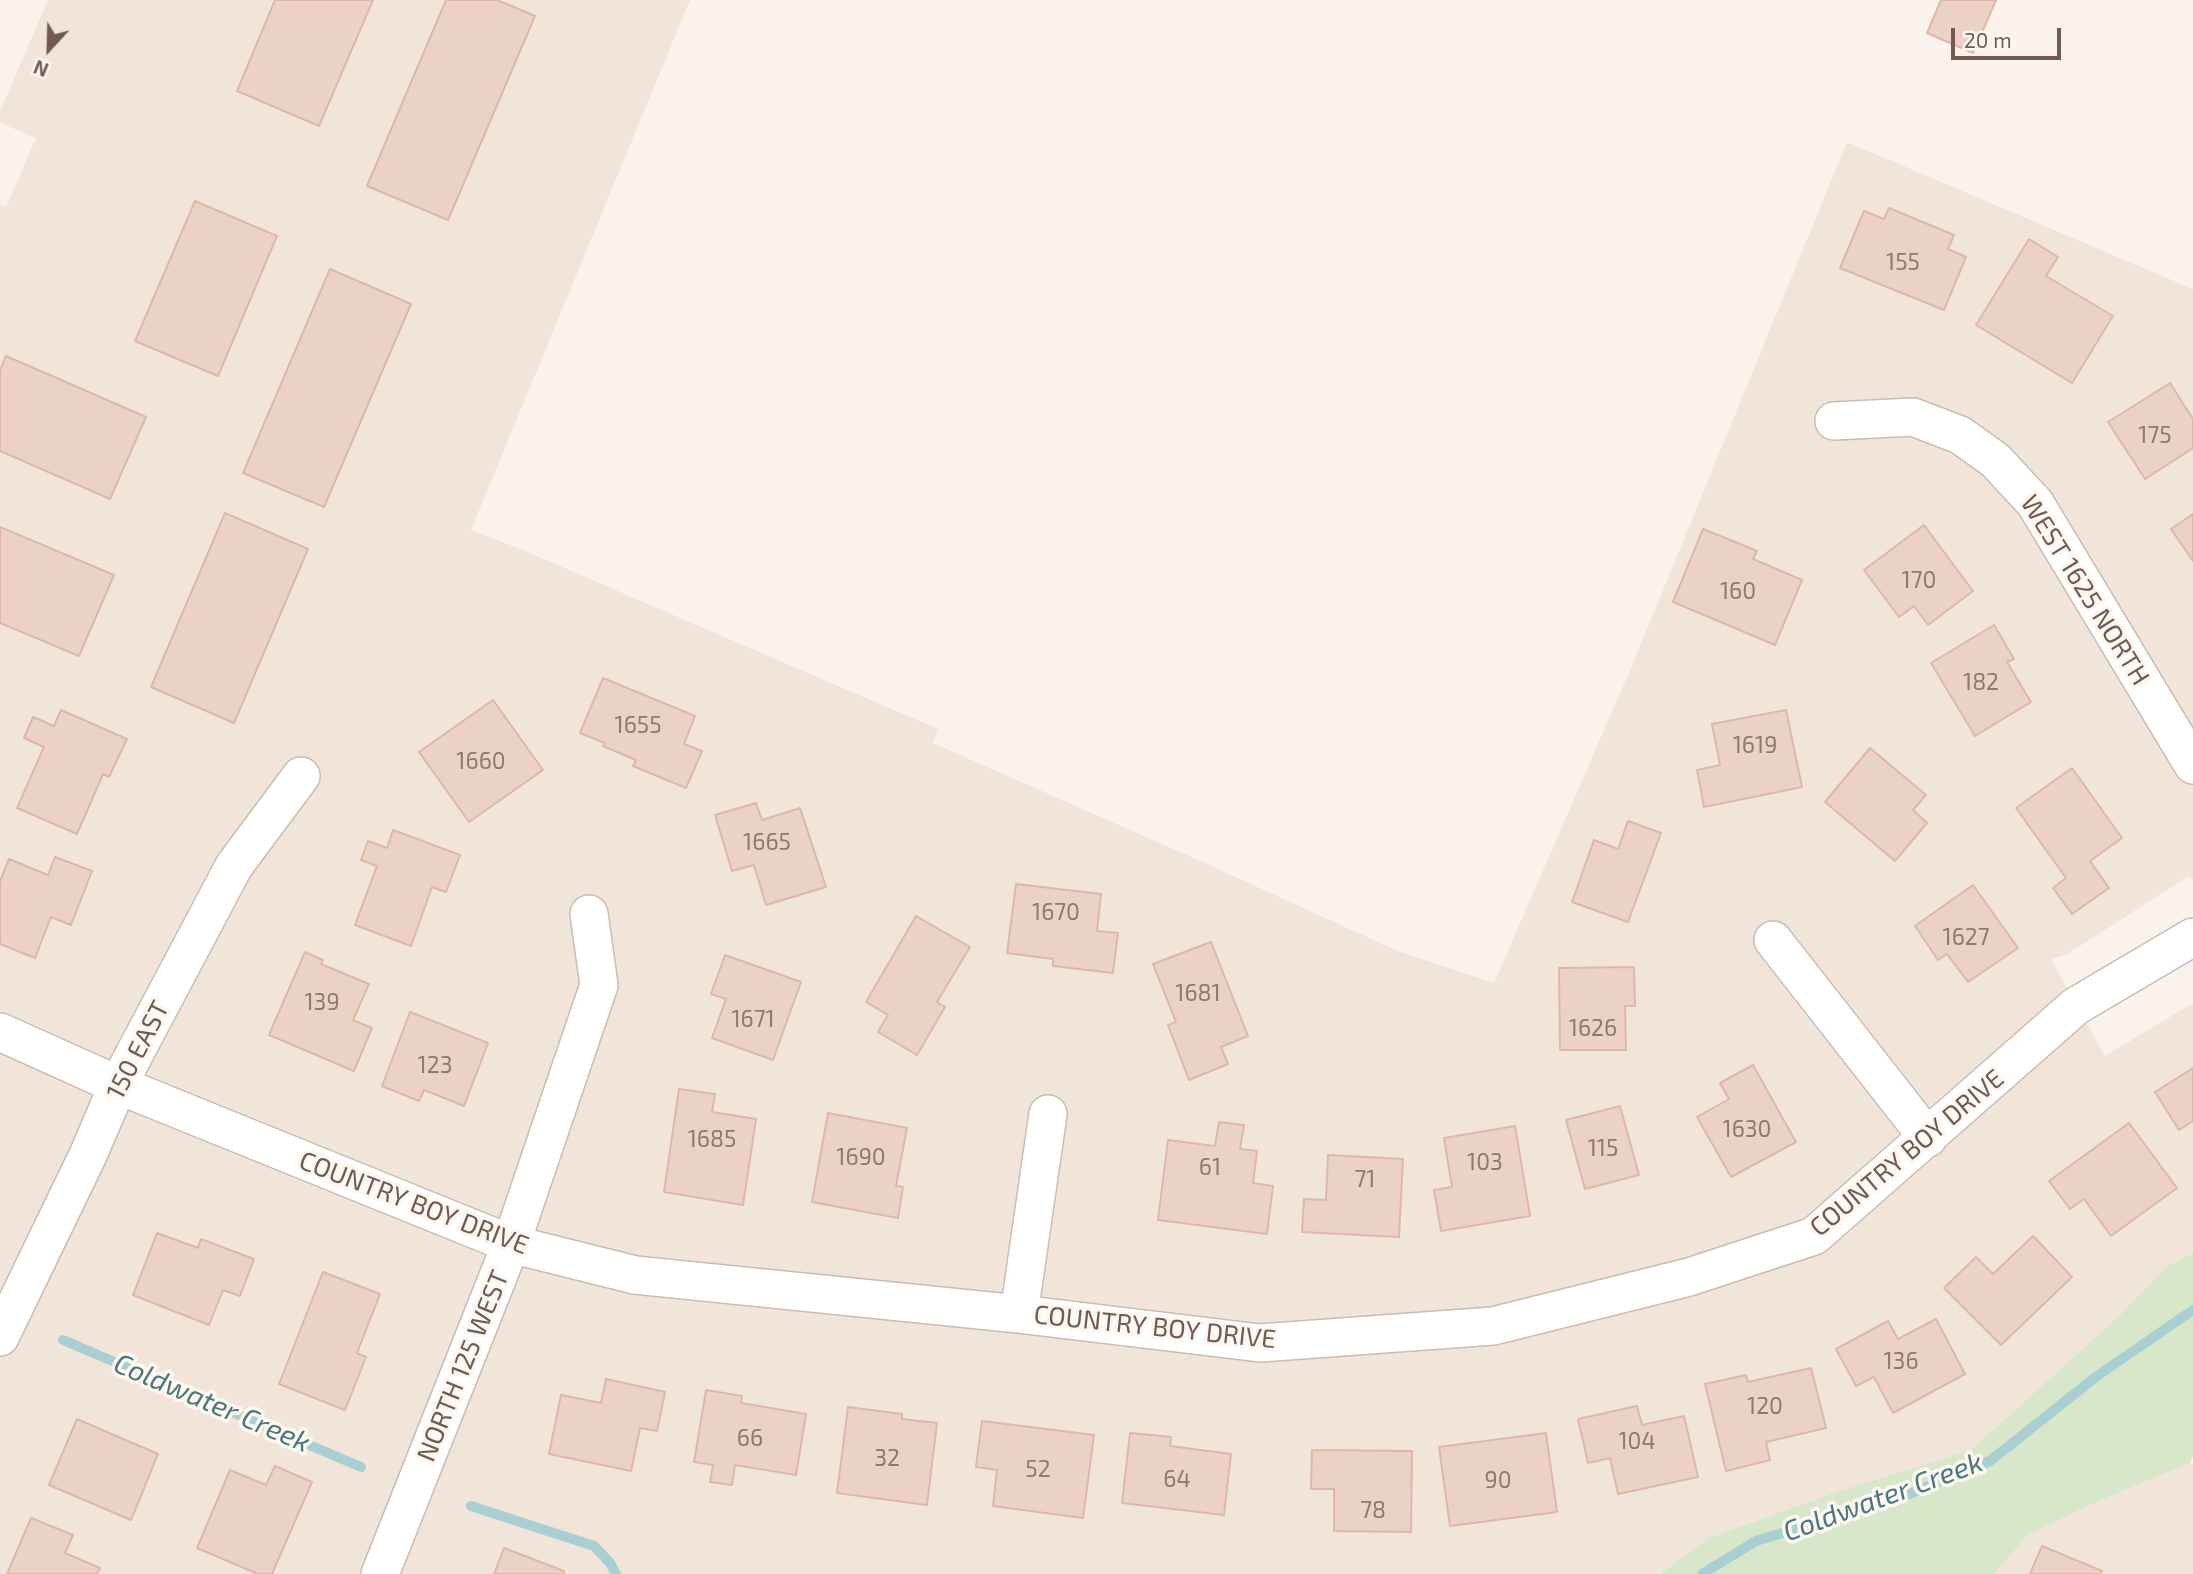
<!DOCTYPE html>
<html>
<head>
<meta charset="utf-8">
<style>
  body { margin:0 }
  #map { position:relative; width:2193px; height:1574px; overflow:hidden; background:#faf3eb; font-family:"Exo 2",sans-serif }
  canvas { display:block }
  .north { position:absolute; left:14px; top:14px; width:70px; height:70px; -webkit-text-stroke:5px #fdf7f1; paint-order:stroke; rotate:202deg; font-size:19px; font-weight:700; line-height:28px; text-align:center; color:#725a51 }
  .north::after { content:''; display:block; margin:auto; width:24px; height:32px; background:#725a51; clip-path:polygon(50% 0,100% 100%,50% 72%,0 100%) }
  .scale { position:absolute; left:1951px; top:28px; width:110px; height:32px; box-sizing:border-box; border:4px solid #725a51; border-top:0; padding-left:9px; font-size:21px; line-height:24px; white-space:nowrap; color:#725a51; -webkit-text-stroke:5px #fdf7f1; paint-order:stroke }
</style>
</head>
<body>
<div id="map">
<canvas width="2193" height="1574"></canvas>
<div class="north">N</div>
<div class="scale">20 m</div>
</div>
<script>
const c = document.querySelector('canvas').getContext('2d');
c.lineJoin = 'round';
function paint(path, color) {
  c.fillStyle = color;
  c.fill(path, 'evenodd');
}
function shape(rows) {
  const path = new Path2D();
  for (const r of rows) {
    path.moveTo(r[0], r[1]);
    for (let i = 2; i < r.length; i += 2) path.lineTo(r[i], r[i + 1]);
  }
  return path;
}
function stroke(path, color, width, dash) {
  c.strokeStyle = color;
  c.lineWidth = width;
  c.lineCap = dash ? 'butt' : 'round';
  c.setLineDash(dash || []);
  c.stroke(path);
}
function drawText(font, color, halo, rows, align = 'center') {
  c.font = font + ' "Exo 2",sans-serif';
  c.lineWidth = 7;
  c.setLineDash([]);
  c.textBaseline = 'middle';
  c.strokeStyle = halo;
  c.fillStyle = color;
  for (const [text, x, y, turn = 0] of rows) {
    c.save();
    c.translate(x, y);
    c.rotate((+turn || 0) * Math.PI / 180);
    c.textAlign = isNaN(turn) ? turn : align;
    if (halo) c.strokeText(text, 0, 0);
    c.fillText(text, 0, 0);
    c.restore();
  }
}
paint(shape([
  [48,0,690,0,471,530,518,548,938,729,933,743,1205,863,1400,952,1494,983,1631,668,1847,142,2193,289,2193,879,2187,877,2066,955,2051,959,2105,1056,2193,1003,2193,1253,2167,1266,2121,1314,1971,1450,1842,1490,1708,1538,1660,1574,0,1574,0,205,6,207,36,138,0,123,0,111],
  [2190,1463,2193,1464,2193,1574,1994,1574,2028,1535,2094,1503]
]), '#f1e5da');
paint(shape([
  [2193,1253,2193,1456,2190,1463,2094,1503,2028,1535,1994,1574,1660,1574,1708,1538,1842,1490,1971,1450,2121,1314,2167,1266]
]), '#d8e6ca');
stroke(shape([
  [63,1340,361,1467],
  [471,1506,594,1546,610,1563,616,1574],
  [1702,1574,1756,1541,1904,1496,1990,1461,2097,1376,2193,1310]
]), '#a9cfd2', 10);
const building = shape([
  [275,0,373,0,319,126,237,91,275,0],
  [446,0,497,0,535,16,448,220,367,186,446,0],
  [1941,0,1996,0,1973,53,1927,33,1941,0],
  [195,201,277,236,218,376,135,341,195,201],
  [1889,208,1954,235,1948,249,1966,257,1944,310,1840,268,1864,211,1884,219,1889,208],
  [2029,239,2058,257,2046,276,2113,316,2072,383,1976,325,2029,239],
  [330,269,411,304,324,507,243,473,330,269],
  [6,356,146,417,110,499,0,451,0,370,6,356],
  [2170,383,2193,419,2193,448,2145,479,2108,422,2170,383],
  [225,513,308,549,234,723,151,687,225,513],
  [2193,514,2193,561,2171,529,2193,514],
  [1924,525,1973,591,1928,625,1914,606,1899,617,1864,570,1924,525],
  [0,527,114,575,79,656,0,623,0,527],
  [1703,529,1757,551,1753,559,1802,580,1775,645,1673,602,1703,529],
  [1994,625,2014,659,2007,662,2031,702,1975,736,1931,663,1994,625],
  [603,678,695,716,684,744,702,751,686,788,633,766,636,760,603,746,605,743,580,733,603,678],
  [493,700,543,770,469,822,419,752,493,700],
  [61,710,127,739,109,777,103,774,77,834,17,808,44,747,24,738,33,717,54,726,61,710],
  [1786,710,1802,787,1704,807,1697,770,1720,765,1712,724,1786,710],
  [1870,748,1926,795,1913,810,1927,823,1895,861,1825,802,1870,748],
  [2072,768,2122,838,2090,861,2109,888,2072,914,2053,888,2066,878,2016,808,2072,768],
  [756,803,762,820,800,808,826,887,766,905,754,865,732,871,715,815,756,803],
  [1628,821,1661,833,1628,922,1572,902,1594,840,1618,849,1628,821],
  [393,830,460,855,446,892,432,887,411,946,355,925,377,866,361,860,368,841,387,848,393,830],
  [55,857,92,871,71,925,51,917,35,958,0,944,0,881,9,859,48,875,55,857],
  [1016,884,1101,894,1097,931,1118,933,1113,973,1053,966,1053,959,1007,953,1016,884],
  [1973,885,2018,948,1968,982,1947,954,1938,960,1915,926,1973,885],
  [916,916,970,947,937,1002,945,1007,917,1055,878,1032,888,1015,866,1002,916,916],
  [1211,942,1248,1036,1221,1047,1228,1064,1189,1080,1168,1025,1176,1022,1153,964,1211,942],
  [305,952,323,960,321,964,369,984,353,1020,372,1028,354,1071,269,1035,305,952],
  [725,955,801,982,773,1060,712,1038,726,999,711,994,725,955],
  [1634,967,1635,1006,1625,1006,1626,1050,1560,1050,1559,968,1634,967],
  [410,1012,488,1043,464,1106,424,1090,419,1101,382,1086,410,1012],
  [1753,1065,1796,1142,1731,1177,1697,1117,1729,1099,1720,1083,1753,1065],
  [2193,1068,2193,1121,2179,1130,2155,1092,2193,1068],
  [679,1089,715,1094,712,1112,756,1119,743,1205,664,1192,679,1089],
  [1620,1106,1639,1175,1585,1189,1566,1120,1620,1106],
  [828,1113,907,1128,896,1186,903,1187,898,1218,812,1202,828,1113],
  [1219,1122,1244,1125,1240,1149,1257,1151,1253,1183,1273,1186,1267,1234,1158,1220,1168,1140,1215,1146,1219,1122],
  [2129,1123,2177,1188,2111,1236,2084,1199,2070,1209,2049,1181,2129,1123],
  [1515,1126,1530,1216,1441,1231,1434,1190,1452,1187,1444,1138,1515,1126],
  [1328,1155,1403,1159,1399,1237,1302,1232,1304,1199,1326,1200,1328,1155],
  [157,1233,198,1248,201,1239,254,1259,240,1296,223,1290,209,1325,133,1295,157,1233],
  [2033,1236,2072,1277,2001,1345,1944,1288,1976,1257,1993,1274,2033,1236],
  [323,1272,380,1294,357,1353,366,1357,345,1410,279,1384,323,1272],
  [1936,1319,1965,1374,1893,1413,1874,1377,1856,1386,1836,1349,1888,1321,1898,1339,1936,1319],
  [1811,1368,1826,1428,1766,1442,1770,1460,1726,1471,1705,1384,1746,1375,1748,1382,1811,1368],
  [606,1379,665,1392,657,1431,640,1428,631,1471,549,1454,561,1395,601,1403,606,1379],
  [706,1390,742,1396,741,1403,806,1414,796,1475,735,1465,732,1485,710,1482,713,1465,694,1462,706,1390],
  [1637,1406,1642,1425,1684,1416,1698,1477,1618,1494,1610,1458,1588,1463,1578,1419,1637,1406],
  [848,1407,902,1414,902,1419,937,1423,927,1505,837,1493,848,1407],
  [77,1419,158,1454,131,1520,49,1485,77,1419],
  [982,1421,1094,1435,1083,1518,993,1506,997,1470,976,1467,982,1421],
  [1130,1433,1171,1437,1170,1446,1231,1454,1224,1515,1122,1503,1130,1433],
  [1546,1433,1557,1512,1450,1526,1439,1447,1546,1433],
  [1312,1450,1412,1451,1411,1532,1334,1531,1334,1489,1311,1489,1312,1450],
  [275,1466,312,1482,272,1574,258,1574,197,1548,230,1470,266,1485,275,1466],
  [31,1518,73,1535,65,1553,100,1568,97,1574,7,1574,31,1518],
  [2042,1546,2102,1571,2100,1574,2030,1574,2042,1546],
  [504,1548,564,1571,563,1574,494,1574,504,1548]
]);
paint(building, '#ecd2c6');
stroke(building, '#ddb8a8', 2);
const minor = shape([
  [1834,421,1913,417,1960,435,1995,460,2035,503,2193,765],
  [1773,940,1928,1138],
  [0,1032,118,1085,511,1244,635,1275,1019,1314,1260,1343,1493,1326,1689,1277,1814,1236,2076,1006,2193,937],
  [1019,1314,1048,1114],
  [0,1337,88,1155,118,1085,234,866,301,776],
  [380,1574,511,1244,599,985,589,914]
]);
stroke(minor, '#cbbbb2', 40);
stroke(minor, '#fff', 37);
drawText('23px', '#90786e', null, [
  ["155",1903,262],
  ["175",2155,435],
  ["170",1919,580],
  ["160",1738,591],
  ["182",1981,682],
  ["1655",638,725],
  ["1619",1755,745],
  ["1660",481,761],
  ["1665",767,842],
  ["1670",1056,912],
  ["1627",1966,937],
  ["1681",1198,993],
  ["139",322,1002],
  ["1671",753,1019],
  ["1626",1593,1028],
  ["123",435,1065],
  ["1630",1747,1129],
  ["1685",712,1139],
  ["115",1603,1148],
  ["1690",861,1157],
  ["103",1485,1162],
  ["61",1210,1167],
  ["71",1365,1179],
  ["136",1901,1361],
  ["120",1765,1406],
  ["66",750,1438],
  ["104",1637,1441],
  ["32",887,1458],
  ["52",1038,1469],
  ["64",1177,1479],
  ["90",1498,1480],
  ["78",1373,1510]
]);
drawText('26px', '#725a51', '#fdf7f1', [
  ["WEST 1625 NORTH",2085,590,58],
  ["150 EAST",138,1050,-63],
  ["COUNTRY BOY DRIVE",1907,1153,-40],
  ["COUNTRY BOY DRIVE",414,1203,21],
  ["COUNTRY BOY DRIVE",1155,1327,6],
  ["NORTH 125 WEST",463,1366,-68]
]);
drawText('italic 28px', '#4a777b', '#fdf7f1', [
  ["Coldwater Creek",212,1403,23],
  ["Coldwater Creek",1883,1497,-20]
]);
</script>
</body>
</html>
